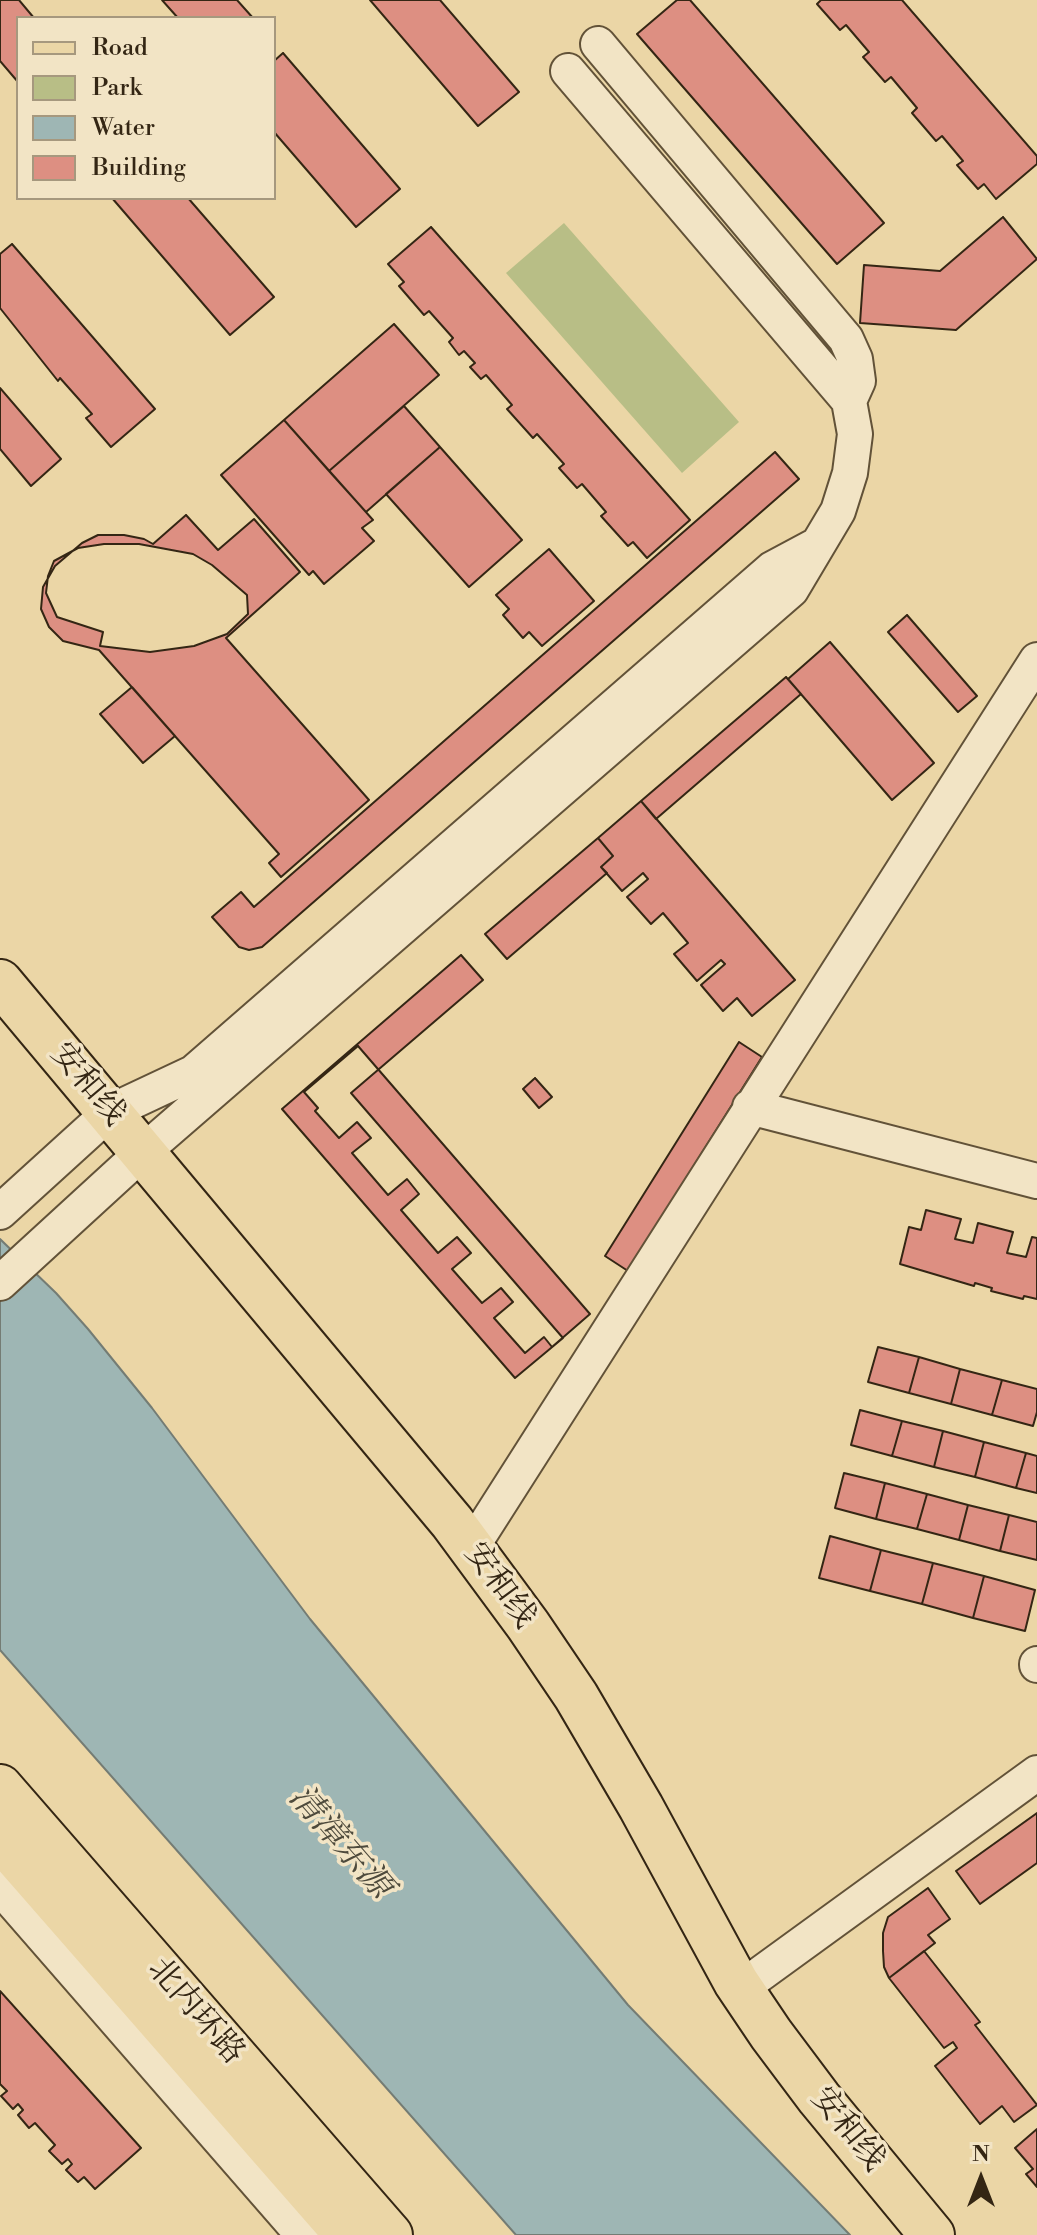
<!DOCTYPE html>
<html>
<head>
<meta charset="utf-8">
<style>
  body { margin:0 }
  #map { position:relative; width:1037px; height:2235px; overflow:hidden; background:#ebd6a6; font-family:"Libre Bodoni",serif }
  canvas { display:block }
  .legend { position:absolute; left:16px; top:16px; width:260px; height:184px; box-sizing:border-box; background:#f2e4c5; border:2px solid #a6987e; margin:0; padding:10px 14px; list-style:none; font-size:24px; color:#342614 }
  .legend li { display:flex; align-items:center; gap:16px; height:40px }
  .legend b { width:40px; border:2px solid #a6987e }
  .north { position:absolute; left:941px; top:2139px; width:80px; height:80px; -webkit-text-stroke:6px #f2e4c5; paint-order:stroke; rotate:0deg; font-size:22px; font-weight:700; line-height:32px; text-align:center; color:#342614 }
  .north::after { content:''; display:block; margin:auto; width:28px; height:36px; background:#342614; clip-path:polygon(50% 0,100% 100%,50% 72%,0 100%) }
</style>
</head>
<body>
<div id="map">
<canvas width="1037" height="2235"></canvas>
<ul class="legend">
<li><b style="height:10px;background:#ebd6a6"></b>Road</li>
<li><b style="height:22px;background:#b8be86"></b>Park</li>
<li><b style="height:22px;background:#9eb6b4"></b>Water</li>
<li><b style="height:22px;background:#dd8f82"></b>Building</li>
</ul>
<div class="north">N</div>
</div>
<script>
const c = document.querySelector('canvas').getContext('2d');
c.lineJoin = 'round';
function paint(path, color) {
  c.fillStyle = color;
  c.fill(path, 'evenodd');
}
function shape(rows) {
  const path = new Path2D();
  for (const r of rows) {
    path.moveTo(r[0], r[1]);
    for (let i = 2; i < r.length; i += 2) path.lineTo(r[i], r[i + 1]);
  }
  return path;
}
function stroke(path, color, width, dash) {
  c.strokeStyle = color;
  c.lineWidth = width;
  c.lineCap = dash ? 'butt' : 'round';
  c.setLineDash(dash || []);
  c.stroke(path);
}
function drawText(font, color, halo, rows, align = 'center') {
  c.font = font + ' "Libre Bodoni","Noto Serif SC",serif';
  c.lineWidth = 7;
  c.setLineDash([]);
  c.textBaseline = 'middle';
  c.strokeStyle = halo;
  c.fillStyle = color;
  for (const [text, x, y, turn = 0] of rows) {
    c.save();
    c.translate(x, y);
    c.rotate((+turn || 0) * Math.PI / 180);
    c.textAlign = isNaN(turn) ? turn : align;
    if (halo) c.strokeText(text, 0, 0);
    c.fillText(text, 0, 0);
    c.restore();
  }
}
paint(shape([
  [564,223,739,422,682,473,506,273]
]), '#b8be86');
const water = shape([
  [0,1239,56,1293,88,1329,152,1408,310,1619,628,2005,850,2235,516,2235,0,1650,0,1239]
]);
paint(water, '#9eb6b4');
stroke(water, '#747c74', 2);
const building = shape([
  [0,0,19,0,34,18,18,18,18,82,0,61,0,0],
  [162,0,237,0,253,18,178,18,162,0],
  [370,0,440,0,519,92,478,126,370,0],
  [677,0,690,0,884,223,837,264,637,34,677,0],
  [821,0,902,0,1037,156,1037,164,996,199,984,184,978,189,957,165,963,161,942,136,936,141,912,113,917,108,891,77,885,82,863,57,869,52,846,25,840,30,817,4,821,0],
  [283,53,400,189,356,227,274,132,274,61,283,53],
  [112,198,188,198,274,297,230,335,112,198],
  [1003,217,1037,259,956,330,860,323,864,265,940,271,1003,217],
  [431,227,690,520,647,558,633,542,628,546,601,516,606,512,582,484,577,488,559,468,564,464,537,434,533,438,507,409,512,405,486,375,481,379,470,367,475,363,464,351,459,355,449,342,453,338,429,311,424,315,399,286,404,282,388,264,431,227],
  [12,244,155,409,111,447,86,418,92,414,60,378,58,381,0,308,0,254,12,244],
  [394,324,439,375,329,471,284,420,394,324],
  [0,388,61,459,31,486,0,449,0,388],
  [404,406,440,447,366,512,329,471,404,406],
  [284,420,373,520,362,528,374,541,324,584,313,571,309,575,221,475,284,420],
  [440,447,522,540,469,587,386,494,440,447],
  [775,452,799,479,262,947,249,950,239,947,212,917,241,892,254,907,775,452],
  [186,515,218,550,254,519,300,572,226,638,369,800,281,877,269,863,279,854,99,650,63,641,49,627,41,609,43,587,55,566,82,543,98,535,124,535,144,539,153,544,186,515],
  [104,544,139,544,193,554,212,565,247,595,248,614,227,634,194,646,150,652,100,646,103,632,57,617,46,593,48,576,54,561,78,548,104,544],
  [549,549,594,601,542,646,529,632,523,638,503,615,509,609,496,595,549,549],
  [907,615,977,696,958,712,888,632,907,615],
  [830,642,934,763,892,800,788,679,830,642],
  [786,677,801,694,656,819,641,801,786,677],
  [132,687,175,736,143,763,100,714,132,687],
  [641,801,795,980,752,1016,737,998,723,1011,701,985,725,964,721,960,697,981,674,954,688,943,663,913,651,924,627,897,648,879,643,873,622,891,601,867,613,856,598,838,641,801],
  [598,838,613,856,601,867,607,873,507,959,485,934,598,838],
  [461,955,483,980,351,1093,563,1338,515,1378,282,1109,461,955],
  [739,1042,762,1057,628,1271,605,1256,739,1042],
  [358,1046,590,1314,552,1347,544,1337,525,1353,494,1318,513,1302,501,1288,482,1303,452,1269,471,1253,457,1237,438,1253,401,1210,419,1194,407,1179,388,1195,352,1153,371,1138,357,1122,339,1138,315,1111,318,1108,304,1092,358,1046],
  [535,1078,552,1097,539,1108,523,1089,535,1078],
  [926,1210,961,1219,955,1239,973,1243,978,1223,1013,1232,1007,1253,1026,1257,1032,1237,1037,1238,1037,1299,1024,1296,1023,1299,991,1291,992,1288,975,1283,974,1286,900,1264,909,1227,921,1230,926,1210],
  [878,1347,919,1357,909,1393,868,1382,878,1347],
  [919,1357,960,1369,951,1404,909,1393,919,1357],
  [960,1369,1002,1380,992,1415,951,1404,960,1369],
  [1002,1380,1037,1389,1037,1412,1033,1426,992,1415,1002,1380],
  [860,1410,902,1421,892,1456,851,1445,860,1410],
  [902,1421,943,1431,934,1467,892,1456,902,1421],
  [943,1431,984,1442,975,1477,934,1467,943,1431],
  [984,1442,1026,1453,1016,1488,975,1477,984,1442],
  [1026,1453,1037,1456,1037,1493,1016,1488,1026,1453],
  [844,1473,885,1483,876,1519,835,1508,844,1473],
  [885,1483,927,1494,917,1529,876,1519,885,1483],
  [927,1494,968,1505,959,1540,917,1529,927,1494],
  [968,1505,1009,1515,1000,1551,959,1540,968,1505],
  [1009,1515,1037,1522,1037,1560,1000,1551,1009,1515],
  [830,1536,881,1550,870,1591,819,1578,830,1536],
  [881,1550,933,1563,922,1604,870,1591,881,1550],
  [933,1563,984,1576,973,1618,922,1604,933,1563],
  [984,1576,1035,1590,1025,1631,973,1618,984,1576],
  [1037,1813,1037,1863,980,1904,956,1871,1037,1813],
  [928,1888,950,1919,928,1935,935,1943,889,1978,884,1967,883,1951,883,1933,888,1917,928,1888],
  [924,1951,980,2022,975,2025,1037,2105,1014,2122,1002,2106,980,2124,935,2066,957,2048,953,2042,944,2048,889,1978,924,1951],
  [0,1991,141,2148,95,2189,84,2177,78,2182,66,2170,72,2164,68,2159,62,2164,49,2151,55,2145,35,2123,29,2128,18,2115,23,2110,18,2104,13,2109,1,2096,7,2091,0,2084,0,1991],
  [1037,2129,1037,2187,1026,2174,1033,2169,1015,2148,1037,2129]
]);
paint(building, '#dd8f82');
stroke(building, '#342614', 2);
const minor = shape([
  [598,44,846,339,855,359,858,381,849,401],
  [750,1107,1037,1181],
  [0,1212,110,1112,193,1073,772,569,815,546],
  [0,1283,143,1152,791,590,838,511,850,473,855,434,849,401,568,71],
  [471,1548,1037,660],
  [1037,1665,1037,1664],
  [0,1887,303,2235],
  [741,1988,1037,1773]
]);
const major = shape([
  [0,982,452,1522,528,1625,576,1696,641,1807,736,1982,771,2034,819,2098,932,2235],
  [0,1787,390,2235],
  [0,1838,347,2235]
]);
stroke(minor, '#625238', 38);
stroke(major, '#342614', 48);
stroke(minor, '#f2e4c5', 34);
stroke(major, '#ebd6a6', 44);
drawText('32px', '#342614', '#f2e4c5', [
  ["安和线",87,1085,50],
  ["安和线",499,1586,54],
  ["北内环路",195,2012,49],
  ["安和线",847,2130,51]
]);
drawText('italic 34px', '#4e4a3c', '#f2e4c5', [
  ["清漳东源",339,1843,49]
]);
</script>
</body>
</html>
